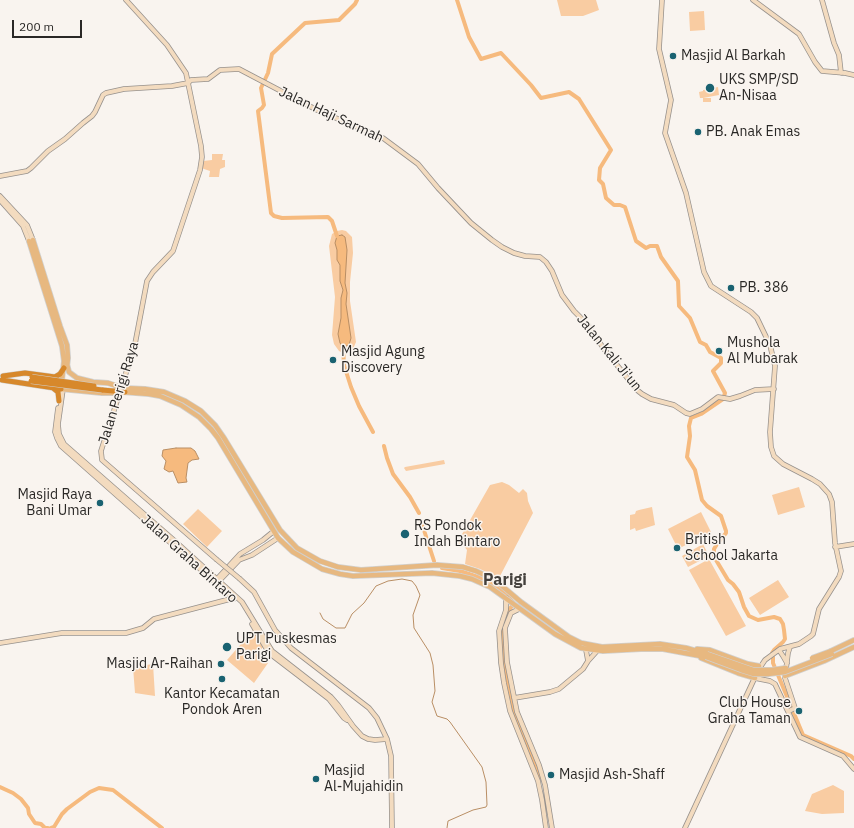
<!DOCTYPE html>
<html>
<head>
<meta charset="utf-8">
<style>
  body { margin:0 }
  #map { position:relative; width:854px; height:828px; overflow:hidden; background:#f9f4ef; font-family:"IBM Plex Sans",sans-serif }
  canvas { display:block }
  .scale { position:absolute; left:12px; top:20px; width:70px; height:18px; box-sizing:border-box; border:2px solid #2a2826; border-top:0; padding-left:5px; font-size:12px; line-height:14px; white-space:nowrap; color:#2a2826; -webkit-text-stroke:3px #f9f4ef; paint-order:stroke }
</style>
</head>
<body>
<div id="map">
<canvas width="854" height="828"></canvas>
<div class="scale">200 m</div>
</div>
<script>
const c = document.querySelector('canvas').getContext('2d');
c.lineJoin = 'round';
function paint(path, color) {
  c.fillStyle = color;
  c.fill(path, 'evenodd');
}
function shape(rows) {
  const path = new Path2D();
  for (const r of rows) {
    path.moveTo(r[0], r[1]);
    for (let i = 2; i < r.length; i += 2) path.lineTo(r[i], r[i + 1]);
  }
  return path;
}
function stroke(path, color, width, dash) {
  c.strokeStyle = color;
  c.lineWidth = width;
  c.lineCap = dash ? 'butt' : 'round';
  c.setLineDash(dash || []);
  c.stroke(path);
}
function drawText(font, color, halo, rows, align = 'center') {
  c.font = font + ' "IBM Plex Sans",sans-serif';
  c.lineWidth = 3;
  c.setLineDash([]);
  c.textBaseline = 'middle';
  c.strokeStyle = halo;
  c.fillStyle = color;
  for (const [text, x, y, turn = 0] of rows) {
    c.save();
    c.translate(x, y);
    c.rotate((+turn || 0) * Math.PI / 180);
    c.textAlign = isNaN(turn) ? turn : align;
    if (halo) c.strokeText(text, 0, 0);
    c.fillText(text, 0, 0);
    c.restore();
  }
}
paint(shape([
  [557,0,596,0,599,10,583,16,561,16],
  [704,11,705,30,690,31,689,12],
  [718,87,719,95,703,98,711,98,711,102,703,102,703,98,700,98,699,92,703,91,703,90],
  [212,154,223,154,222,160,225,160,225,167,220,169,219,177,209,177,210,171,201,168,203,161,212,160],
  [342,230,346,231,352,237,353,253,350,282,350,301,356,342,353,349,349,353,345,354,339,351,334,344,332,335,335,297,329,246,332,234,337,231],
  [444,460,445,464,406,471,404,468,405,467],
  [502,482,509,485,519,493,523,489,527,493,528,501,533,513,499,578,480,569,465,564,467,550,463,545,457,543,490,485],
  [799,487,805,507,778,515,772,495],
  [652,507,655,525,636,531,635,528,630,530,630,515,635,514,636,511,639,510],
  [198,509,222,531,207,547,183,524],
  [701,512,711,532,678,549,668,529],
  [703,544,709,556,688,567,682,556],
  [709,559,746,626,726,636,689,570],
  [778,580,789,597,760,615,749,598],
  [254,629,264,646,257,654,268,663,254,683,227,660],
  [153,664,155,696,135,693,133,667],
  [833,785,844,791,844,813,822,814,805,811,812,794]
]), '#f9cca2');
const water = shape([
  [342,235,345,237,347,250,345,283,347,293,346,304,351,338,349,345,343,347,340,343,338,334,341,318,341,298,343,290,340,281,340,265,337,260,337,250,335,243,337,236,342,235],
  [176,448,191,448,195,451,199,459,192,460,188,463,186,478,187,482,178,483,173,471,169,472,164,469,166,461,162,456,163,450,176,448]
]);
paint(water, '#f6ba7e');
stroke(water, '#b98e64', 1);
stroke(shape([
  [320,613,323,619,336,628,345,628,352,614,364,603,376,586,388,581,402,579,412,581,416,586,420,595,413,615,414,628,430,653,433,665,435,691,432,702,437,716,447,719,450,722,482,767,486,782,487,805,486,807,473,810,448,821,447,828]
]), '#b98e64', 1);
stroke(shape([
  [457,0,469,37,481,59,501,53,531,85,541,98,569,92,579,99,611,150,600,168,599,180,603,184,606,198,614,205,620,205,625,207,636,241,646,248,650,246,657,246,661,257,678,281,679,306,690,318,700,342,706,345,710,352,721,358,721,363,713,371,725,393,723,399,701,414,691,418,689,426,690,436,687,457,695,470,702,500,707,506,721,516,726,531,726,533,717,544,714,549,714,555,716,560,728,580,733,584,739,592,744,607,749,616,758,620,774,617,780,619,783,624,784,630,785,639,783,642,774,650,772,653],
  [337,236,332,221,328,217,282,218,274,216,271,213,258,111,262,108,264,105,261,88,268,73,272,54,305,23,339,20,355,4,357,0],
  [343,347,344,365,351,387,359,406,373,432],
  [384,446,387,458,393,474,410,497,419,513],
  [421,521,434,561],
  [442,568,460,571,484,579,505,593,514,603,509,610,503,632,505,669,511,702,528,749,537,767,540,777],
  [773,657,773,663,803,735,851,756,854,759],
  [0,787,13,793,21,799,28,808,29,814,35,823,41,824,45,828,48,828],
  [51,828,54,827,62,814,67,809,90,792,99,788,113,790,162,828]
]), '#f6ba7e', 4);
const secondary = shape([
  [662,0,659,49,671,100,665,133,686,193,704,272,711,286,751,312,757,318,770,345,775,366,770,432,771,447,774,456,783,464,812,479,820,484,829,494,832,502,835,543,841,571,839,577,819,609,813,634,811,636,799,644,780,649,765,660,759,669],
  [753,0,799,34,815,62,822,71,845,73,854,75],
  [822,0,834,43,839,55,841,73],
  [0,176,27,171,31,168,48,151,65,139,83,123,92,116,95,112,103,95,106,93,124,89,172,86,188,83,191,80,208,79,220,70,239,69,317,110,383,138,418,164,438,188,471,223,492,240,502,247,514,253,525,256,540,257,546,262,552,271,562,295,574,311,588,325,604,349,637,390,642,394,651,399,674,405,686,413,690,414,702,409,718,397,730,399,740,396,755,390,774,389],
  [0,196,27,225,33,240],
  [0,200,23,226,29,241],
  [125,376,135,344,147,281,153,272,173,251,200,170,202,157,201,146,186,73,167,45,126,0],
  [63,389,58,424,59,434,64,444,176,542,242,602,272,651,331,697,338,705,353,726,362,736,368,739,375,740,387,739],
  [117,401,101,451,102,460,216,559],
  [58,408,55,432,57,438,61,446,234,599],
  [835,547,854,544],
  [240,579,254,592,275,630,291,648,369,708,377,718,387,739,391,756,392,828],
  [216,580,240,554,263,540,274,531],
  [218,582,239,560,252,555,278,538],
  [506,598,506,610,499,631,501,663,504,683,510,711,538,781,542,800,546,828],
  [519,609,511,613,505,628,507,662,517,712,539,765,545,785,552,828],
  [252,624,269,653,329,699,344,718,347,720],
  [0,643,62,633,126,633,143,628,154,619,234,598],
  [586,650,588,661],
  [779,650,783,656,787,663],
  [755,678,770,681,775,684,800,737,843,756,854,769],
  [514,698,550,692,559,689,583,669,588,661,597,651],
  [789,711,795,708,785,678,788,653,790,647],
  [685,828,756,675]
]);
const primary = shape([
  [33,240,60,326,67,345,68,358,67,367],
  [29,241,62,346,64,361,61,389,102,393,113,393],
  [67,364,69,372,77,378,93,382,108,383,123,388,145,389,164,392,185,401,201,411,215,425,224,438,280,530,297,548,320,561,338,567,361,570,437,565,463,567,476,571,495,580,521,602,569,637,581,643,602,647,660,644,686,648,707,654],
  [123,392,149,394,160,396,181,405,199,417,211,429,218,438,278,538,293,552,322,569,340,574,353,576,432,573,460,576,472,579,490,587,555,634,581,648,603,651,641,649,663,649,706,657],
  [697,649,710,650,748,664,759,666],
  [831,651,854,640],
  [701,658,738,673,755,678],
  [785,676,824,661,854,647]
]);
const highway = shape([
  [3,376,25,373,55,377,60,374,64,368],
  [2,380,61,389],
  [53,388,58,392,59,401],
  [102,390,125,392]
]);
stroke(secondary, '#96918d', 5.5);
stroke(primary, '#d0d0cf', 6);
stroke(highway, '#d0d0cf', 6);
stroke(secondary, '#f3dbbf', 4);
stroke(primary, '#e7b880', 4.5);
stroke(highway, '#d7882b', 5);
const secondaryBridge = shape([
  [117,401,125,376],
  [216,559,240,579]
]);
const primaryBridge = shape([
  [707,654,753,670,772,670,786,668],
  [706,657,741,670,754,674,768,674,785,672,832,654],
  [812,658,831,651]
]);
const highwayBridge = shape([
  [32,377,94,386],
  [31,381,102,390]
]);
stroke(secondaryBridge, '#96918d', 5.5, []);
stroke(primaryBridge, '#d0d0cf', 6, []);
stroke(highwayBridge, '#d0d0cf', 6, []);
stroke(secondaryBridge, '#f3dbbf', 4);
stroke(primaryBridge, '#e7b880', 4.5);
stroke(highwayBridge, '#d7882b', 5);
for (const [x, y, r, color] of [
  [673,56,4,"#1a6271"],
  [710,88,5,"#1a6271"],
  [698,132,4,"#1a6271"],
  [731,288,4,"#1a6271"],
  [719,351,4,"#1a6271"],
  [333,360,4,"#1a6271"],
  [100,503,4,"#1a6271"],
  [405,534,5,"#1a6271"],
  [677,548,4,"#1a6271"],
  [227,647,5,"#1a6271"],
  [221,664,4,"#1a6271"],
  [222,679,4,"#1a6271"],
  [799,711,4,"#1a6271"],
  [551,775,4,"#1a6271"],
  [316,779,4,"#1a6271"]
]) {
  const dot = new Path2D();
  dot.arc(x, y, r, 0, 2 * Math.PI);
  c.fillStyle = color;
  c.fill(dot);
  stroke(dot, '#f9f4ef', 1.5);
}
drawText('14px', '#2a2826', '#f9f4ef', [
  ["Masjid Al Barkah",681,56],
  ["UKS SMP/SD",719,80],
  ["An-Nisaa",719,96],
  ["PB. Anak Emas",706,132],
  ["PB. 386",739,288],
  ["Mushola",727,343],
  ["Al Mubarak",727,359],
  ["Masjid Agung",341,352],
  ["Discovery",341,368],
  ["Masjid Raya",92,495,"right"],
  ["Bani Umar",92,511,"right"],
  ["RS Pondok",414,526],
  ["Indah Bintaro",414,542],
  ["British",685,540],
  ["School Jakarta",685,556],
  ["UPT Puskesmas",236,639],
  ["Parigi",236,655],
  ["Masjid Ar-Raihan",213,664,"right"],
  ["Kantor Kecamatan",222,694,"center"],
  ["Pondok Aren",222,710,"center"],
  ["Club House",791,703,"right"],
  ["Graha Taman",791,719,"right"],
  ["Masjid",324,771],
  ["Al-Mujahidin",324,787],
  ["Masjid Ash-Shaff",559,775]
], 'left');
drawText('14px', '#2a2826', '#f9f4ef', [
  ["Jalan Haji Sarmah",331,115,25],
  ["Jalan Kali Ji'un",609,353,51],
  ["Jalan Perigi Raya",119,393,-73],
  ["Jalan Graha Bintaro",189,559,42]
]);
drawText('bold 16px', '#44403c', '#f9f4ef', [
  ["Parigi",505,580]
]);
</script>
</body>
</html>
